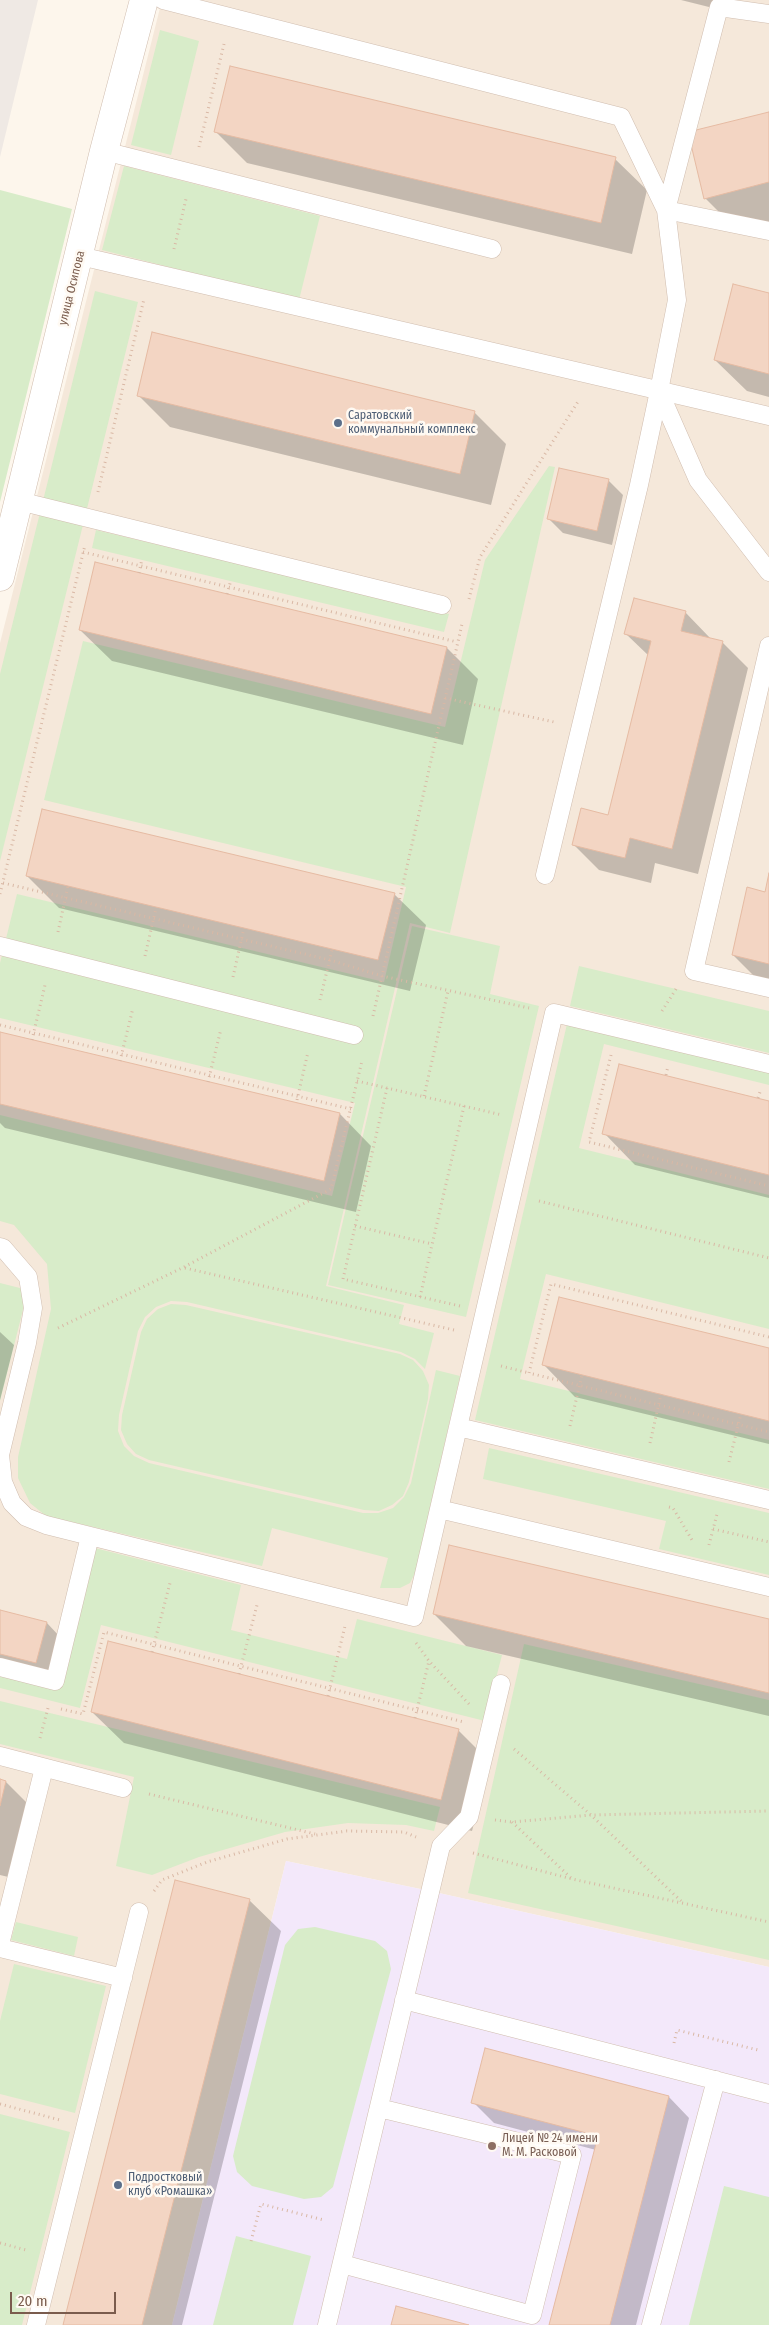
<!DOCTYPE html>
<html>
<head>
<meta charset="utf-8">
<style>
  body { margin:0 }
  #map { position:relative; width:769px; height:2325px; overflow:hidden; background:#fdf6ec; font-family:"Fira Sans Condensed",sans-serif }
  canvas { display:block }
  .scale { position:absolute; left:10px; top:2292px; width:106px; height:22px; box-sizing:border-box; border:2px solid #7a5c4d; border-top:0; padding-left:6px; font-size:15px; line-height:18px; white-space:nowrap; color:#7a5c4d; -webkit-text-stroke:4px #fffaf3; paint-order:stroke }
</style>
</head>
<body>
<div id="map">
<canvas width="769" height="2325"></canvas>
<div class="scale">20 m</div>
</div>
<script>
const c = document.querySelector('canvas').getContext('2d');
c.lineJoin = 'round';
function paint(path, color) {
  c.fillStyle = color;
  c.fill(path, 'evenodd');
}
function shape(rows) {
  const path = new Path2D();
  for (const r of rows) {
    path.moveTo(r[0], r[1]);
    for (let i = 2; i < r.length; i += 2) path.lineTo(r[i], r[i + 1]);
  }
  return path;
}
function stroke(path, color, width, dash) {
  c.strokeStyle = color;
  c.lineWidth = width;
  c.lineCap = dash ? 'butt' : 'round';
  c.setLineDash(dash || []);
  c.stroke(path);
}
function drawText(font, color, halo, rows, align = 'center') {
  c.font = font + ' "Fira Sans Condensed",sans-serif';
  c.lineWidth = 5;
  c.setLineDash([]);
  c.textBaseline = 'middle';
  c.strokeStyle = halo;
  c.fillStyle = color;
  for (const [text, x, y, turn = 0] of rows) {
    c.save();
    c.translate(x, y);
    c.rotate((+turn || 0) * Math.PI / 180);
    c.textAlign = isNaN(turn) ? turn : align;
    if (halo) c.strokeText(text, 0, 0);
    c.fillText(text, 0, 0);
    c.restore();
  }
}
paint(shape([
  [162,0,769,0,769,1967,430,1891,286,1861,172,2325,0,2325,0,643]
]), '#f5e8da');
paint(shape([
  [0,0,38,0,0,157]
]), '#efe9e4');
paint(shape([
  [286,1861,430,1891,769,1967,769,2325,172,2325]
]), '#f3e8fa');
paint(shape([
  [160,30,199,41,171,155,131,145],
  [124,166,320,216,299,300,102,250],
  [0,190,72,209,0,502],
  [95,291,138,302,0,861,0,674],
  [549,466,555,467,450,933,410,923,326,1286,404,1305,399,1324,434,1333,425,1369,415,1359,401,1352,187,1302,171,1301,156,1307,145,1317,138,1331,119,1415,118,1431,124,1446,134,1456,149,1463,363,1513,378,1513,393,1508,404,1497,411,1483,436,1370,460,1376,415,1573,410,1583,400,1588,380,1588,388,1558,272,1528,262,1566,46,1516,30,1503,18,1478,18,1457,51,1309,47,1264,14,1225,0,1221,0,1115,332,1196,355,1103,0,1018,0,963,17,894,384,982,406,887,44,800,83,641,445,727,485,560],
  [96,530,449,614,444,632,92,548],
  [412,926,500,946,490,994,539,1006,466,1317,328,1285],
  [579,966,769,1011,769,1053,570,1006],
  [567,1024,769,1073,769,1085,604,1044,579,1148,769,1195,769,1329,546,1274,520,1379,769,1440,769,1489,475,1420],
  [0,1283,28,1290,0,1401],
  [171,1304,186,1305,400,1354,413,1360,423,1371,429,1385,428,1399,409,1482,403,1496,392,1505,379,1511,364,1510,149,1460,136,1454,127,1444,121,1430,122,1415,141,1332,147,1319,158,1309],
  [489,1448,769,1513,769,1575,659,1549,666,1521,483,1479],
  [95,1548,241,1585,231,1630,347,1659,357,1619,502,1655,485,1721,101,1625,80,1708,0,1688,0,1672,61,1686],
  [524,1644,769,1700,769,1960,468,1893],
  [0,1701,440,1807,434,1831,406,1825,348,1823,285,1832,199,1857,152,1875,116,1866,134,1777,0,1744],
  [16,1922,78,1937,74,1956,11,1940],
  [315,1927,375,1941,387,1951,391,1969,333,2187,321,2197,304,2199,252,2186,237,2172,233,2156,285,1945,298,1929],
  [14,1964,106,1986,75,2113,0,2094,0,2021],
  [0,2114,70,2132,22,2325,0,2325],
  [724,2186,769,2197,769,2325,689,2325],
  [236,2236,311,2256,293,2325,213,2325]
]), '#d8ecc9');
paint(shape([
  [681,0,728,0,725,11],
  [769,113,769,222,737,230,705,198],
  [215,131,615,159,647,190,632,254,247,163],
  [769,294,769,397,747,391,715,360],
  [139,396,474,412,506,444,491,505,170,427],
  [608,480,623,495,612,545,563,533,549,519],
  [685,612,711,639,722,642,748,668,698,874,655,863,651,883,599,870,574,845,609,816,649,656,626,634],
  [80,630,447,648,478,679,463,745,112,661],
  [27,876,394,894,426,925,410,991,59,908],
  [769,878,769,988,765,987,733,955,766,893],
  [0,1033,340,1114,371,1146,356,1212,5,1128,0,1123],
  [769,1102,769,1198,635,1165,604,1133],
  [0,1332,14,1345,0,1400],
  [769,1350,769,1444,575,1397,544,1365],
  [0,1612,47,1623,61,1638,51,1677,0,1664],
  [434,1614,769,1620,769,1716,466,1646],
  [92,1712,458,1730,490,1762,472,1831,124,1743],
  [0,1781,6,1782,41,1817,25,1881,0,1875],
  [249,1900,281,1931,182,2325,65,2325],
  [669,2097,689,2118,636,2325,551,2325,596,2150,494,2123,473,2102]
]), '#0003');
const building = shape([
  [230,66,616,157,601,223,214,132,230,66],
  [769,112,769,182,704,199,688,132,769,112],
  [733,284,769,293,769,374,714,360,733,284],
  [152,332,475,411,460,474,137,396,152,332],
  [559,468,609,479,597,531,547,519,559,468],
  [95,562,447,647,431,714,79,630,95,562],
  [634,598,686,611,681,631,723,641,672,849,630,838,625,858,572,845,581,808,608,815,651,641,624,634,634,598],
  [42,809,395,893,378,960,26,876,42,809],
  [769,873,769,964,732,955,747,887,765,892,769,873],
  [0,1032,340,1113,324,1181,0,1104,0,1032],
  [619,1064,769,1101,769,1175,602,1134,619,1064],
  [559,1297,769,1348,769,1421,542,1365,559,1297],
  [449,1545,769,1619,769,1693,433,1614,449,1545],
  [0,1610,47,1622,36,1663,0,1654,0,1610],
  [108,1641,459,1729,441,1800,91,1712,108,1641],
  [0,1779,6,1781,0,1806,0,1779],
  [175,1880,250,1899,142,2325,63,2325,175,1880],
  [485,2048,669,2096,610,2325,549,2325,598,2136,471,2103,485,2048],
  [396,2306,469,2325,391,2325,396,2306]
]);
paint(building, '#f3d5c3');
stroke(building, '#e6bba3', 1);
const lane = shape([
  [163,0,621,117,666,210,769,231],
  [104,151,492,249],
  [80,256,769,416],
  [659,391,698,480,769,572],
  [19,501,442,605],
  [769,646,694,971,769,988],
  [545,875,639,485,659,391,677,300,666,210,719,7,769,14],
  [0,946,354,1035],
  [0,1247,3,1248,28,1277,33,1308,27,1343,0,1455,3,1482,12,1503,26,1517,46,1525,414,1617,554,1013,769,1064],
  [458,1427,769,1500],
  [439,1509,769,1587],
  [0,1667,55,1681,90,1536],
  [0,1756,123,1788],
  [0,1944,44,1768],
  [0,1948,123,1978],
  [404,2000,769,2094],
  [342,2264,532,2315,572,2155,379,2108],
  [36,2325,139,1912],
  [327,2325,441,1846,469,1817,501,1684],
  [651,2325,716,2080]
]);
const street = shape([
  [0,577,104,151,144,0]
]);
stroke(lane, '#d1beb0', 19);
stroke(street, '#d1beb0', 29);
stroke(shape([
  [199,147,224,44],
  [174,249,186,199],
  [98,492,144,299],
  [83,552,457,642],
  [139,573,142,559],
  [227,594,231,580],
  [469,599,480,557,579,400],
  [445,698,554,722],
  [3,883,330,960,382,976,529,1008],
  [0,894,85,545],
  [58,932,68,886],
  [145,956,156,908],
  [233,977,244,928],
  [320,1000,332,950],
  [662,1011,676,989],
  [373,1016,462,624],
  [0,1025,351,1109],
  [32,1040,45,985],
  [611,1055,589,1142,769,1186],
  [120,1061,133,1008],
  [666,1075,668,1066],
  [357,1081,502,1115],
  [208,1082,221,1029],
  [387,1088,343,1279,460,1306],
  [424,1096,448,991],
  [758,1098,761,1089],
  [297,1100,308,1052],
  [539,1201,769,1258],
  [355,1226,432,1244],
  [185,1268,454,1330],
  [420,1297,464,1106],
  [58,1328,184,1267,331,1189,362,1061],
  [769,1337,551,1284,529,1373,769,1432],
  [501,1366,529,1373],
  [570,1426,582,1375],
  [650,1443,661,1394],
  [729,1462,741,1414],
  [669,1507,673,1508,692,1540],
  [713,1529,769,1542],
  [709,1545,717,1514],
  [416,1643,429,1661,469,1704],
  [152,1652,170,1583],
  [239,1674,257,1605],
  [328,1696,345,1626],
  [61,1709,83,1714,104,1632,464,1722],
  [415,1718,429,1661],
  [40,1738,48,1708],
  [514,1749,591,1815,681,1901],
  [149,1794,315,1834],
  [495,1820,512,1822,591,1815,769,1811],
  [512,1822,571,1878],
  [473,1853,572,1879,769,1922],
  [154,1891,162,1880,207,1862,287,1839,347,1831,404,1832,416,1837],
  [674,2043,677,2030,758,2050],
  [0,2104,60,2120],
  [251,2241,261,2204,324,2220],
  [0,2243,26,2250]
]), '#d9b8a5', 3, [1, 4]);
stroke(lane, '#fff', 18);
stroke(street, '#fff', 28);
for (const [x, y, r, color] of [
  [338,423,5,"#5c6f8a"],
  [492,2146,5,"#8d6e63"],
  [118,2185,5,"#5c6f8a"]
]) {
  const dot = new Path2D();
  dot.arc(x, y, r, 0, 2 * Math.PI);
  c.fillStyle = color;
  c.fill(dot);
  stroke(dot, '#fffaf3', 2);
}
drawText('12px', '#7a5c4d', '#fffaf3', [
  ["улица Осипова",72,288,-76]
]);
drawText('12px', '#4e5e75', '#fffaf3', [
  ["Саратовский",348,416],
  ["коммунальный комплекс",348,430],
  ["Подростковый",128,2178],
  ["клуб «Ромашка»",128,2192]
], 'left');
drawText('12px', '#785e54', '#fffaf3', [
  ["Лицей № 24 имени",502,2139],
  ["М. М. Расковой",502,2153]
], 'left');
</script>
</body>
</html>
